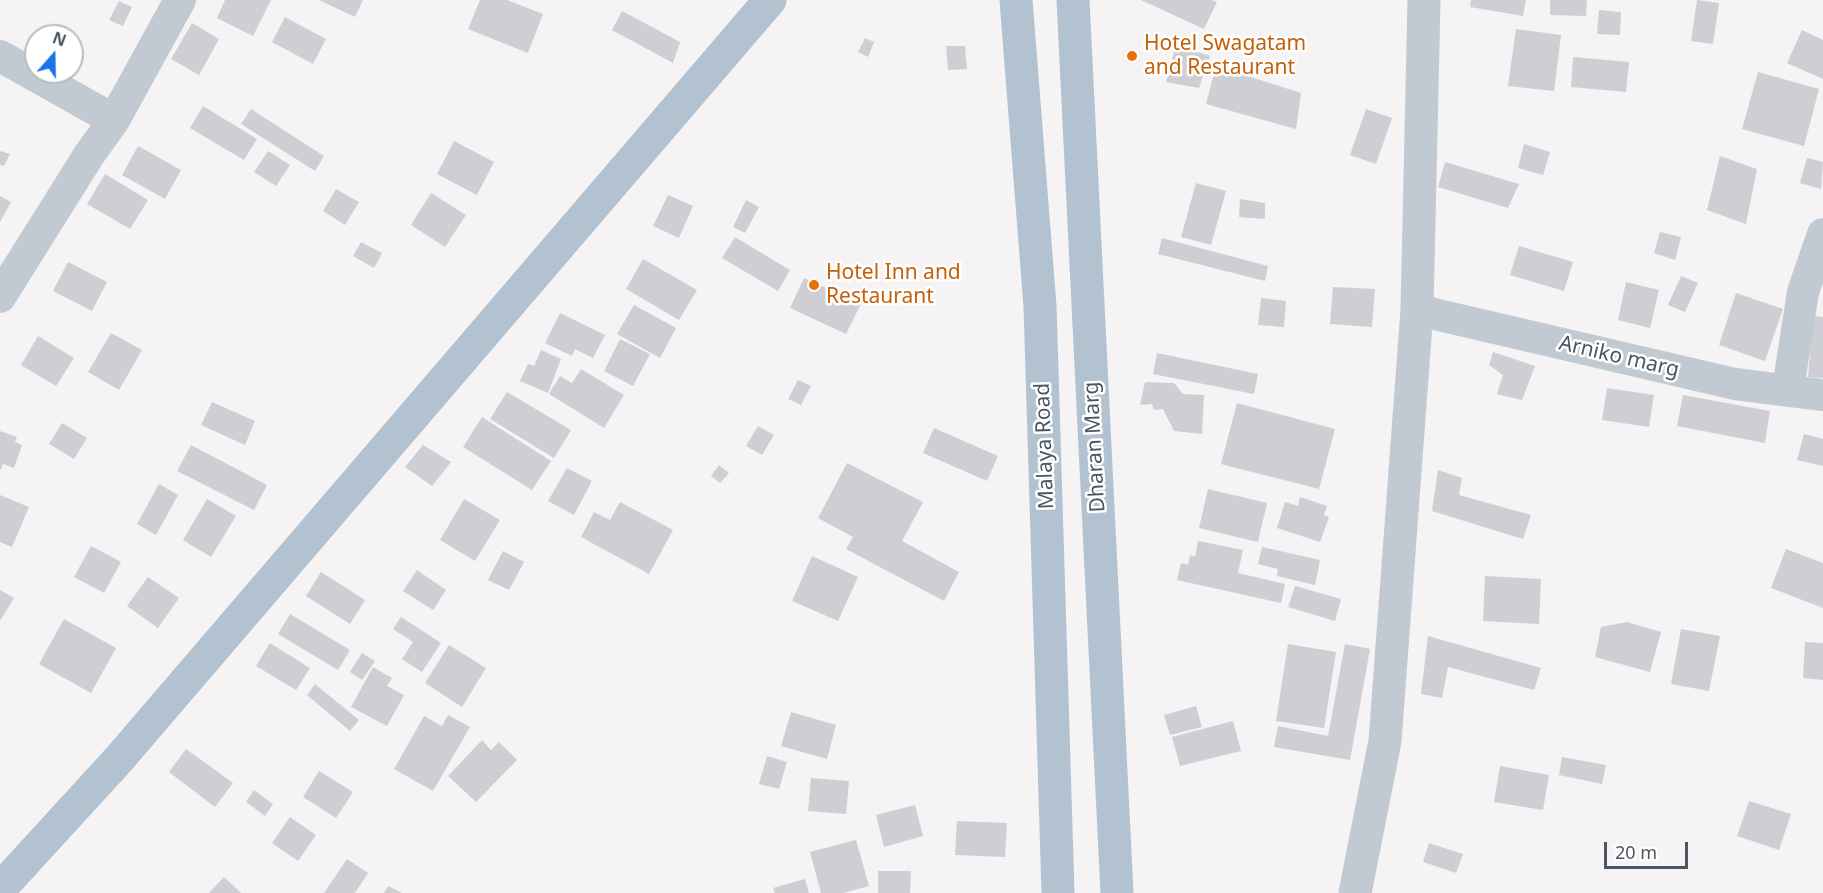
<!DOCTYPE html>
<html>
<head>
<meta charset="utf-8">
<style>
  body { margin:0 }
  #map { position:relative; width:1823px; height:893px; overflow:hidden; background:#f5f3f3; font-family:"Noto Sans",sans-serif }
  canvas { display:block }
  .north { position:absolute; left:24px; top:24px; width:60px; height:60px; box-sizing:border-box; background:#fff; border:2px solid #b7bbc0; border-radius:50%; rotate:20deg; font-size:16px; font-weight:700; line-height:24px; text-align:center; color:#4a5661 }
  .north::after { content:''; display:block; margin:auto; width:21px; height:27px; background:#1a73e8; clip-path:polygon(50% 0,100% 100%,50% 72%,0 100%) }
  .scale { position:absolute; left:1604px; top:842px; width:84px; height:27px; box-sizing:border-box; border:3px solid #4a5661; border-top:0; padding-left:8px; font-size:18px; line-height:21px; white-space:nowrap; color:#4a5661; -webkit-text-stroke:4px #fff; paint-order:stroke }
</style>
</head>
<body>
<div id="map">
<canvas width="1823" height="893"></canvas>
<div class="north">N</div>
<div class="scale">20 m</div>
</div>
<script>
const c = document.querySelector('canvas').getContext('2d');
c.lineJoin = 'round';
function paint(path, color) {
  c.fillStyle = color;
  c.fill(path, 'evenodd');
}
function shape(rows) {
  const path = new Path2D();
  for (const r of rows) {
    path.moveTo(r[0], r[1]);
    for (let i = 2; i < r.length; i += 2) path.lineTo(r[i], r[i + 1]);
  }
  return path;
}
function stroke(path, color, width, dash) {
  c.strokeStyle = color;
  c.lineWidth = width;
  c.lineCap = dash ? 'butt' : 'round';
  c.setLineDash(dash || []);
  c.stroke(path);
}
function drawText(font, color, halo, rows, align = 'center') {
  c.font = font + ' "Noto Sans",sans-serif';
  c.lineWidth = 5;
  c.setLineDash([]);
  c.textBaseline = 'middle';
  c.strokeStyle = halo;
  c.fillStyle = color;
  for (const [text, x, y, turn = 0] of rows) {
    c.save();
    c.translate(x, y);
    c.rotate((+turn || 0) * Math.PI / 180);
    c.textAlign = isNaN(turn) ? turn : align;
    if (halo) c.strokeText(text, 0, 0);
    c.fillText(text, 0, 0);
    c.restore();
  }
}
paint(shape([
  [225,0,271,0,253,36,217,18],
  [319,0,363,0,355,17],
  [480,0,507,0,543,14,528,53,468,29],
  [1141,0,1212,0,1217,2,1204,29],
  [1471,0,1526,0,1523,16,1470,7],
  [1550,0,1587,0,1586,16,1550,15],
  [1697,0,1719,3,1713,44,1691,41],
  [119,1,132,7,123,26,109,20],
  [1599,10,1621,12,1620,35,1597,34],
  [622,11,680,42,673,63,612,30],
  [285,17,326,39,313,64,272,42],
  [192,23,219,39,199,75,171,59],
  [1516,29,1561,35,1554,91,1508,86],
  [1802,30,1823,40,1823,79,1787,63],
  [865,38,874,42,868,57,858,52],
  [1176,45,1210,56,1199,88,1166,82],
  [946,46,965,46,967,69,948,70],
  [1573,57,1629,62,1626,92,1571,87],
  [1216,66,1301,93,1296,129,1206,104],
  [1758,72,1819,89,1804,146,1742,129],
  [203,106,257,139,244,160,190,128],
  [251,109,324,156,315,171,241,124],
  [1366,109,1392,118,1376,164,1350,155],
  [454,141,494,162,477,195,437,174],
  [1524,144,1550,152,1543,175,1518,168],
  [138,146,181,170,165,199,122,175],
  [0,151,10,154,4,166,0,165],
  [268,151,290,165,276,186,254,172],
  [1720,156,1757,169,1746,224,1707,210],
  [1807,158,1823,162,1821,189,1800,183],
  [1445,162,1519,184,1508,208,1438,187],
  [105,174,148,200,130,229,87,204],
  [1196,183,1226,191,1211,245,1181,237],
  [336,189,359,202,345,225,323,211],
  [431,193,466,215,445,247,411,225],
  [668,195,693,206,679,238,653,226],
  [0,196,11,202,0,222],
  [1240,199,1265,203,1265,219,1239,217],
  [746,200,759,207,745,233,733,227],
  [1660,232,1681,237,1675,260,1654,253],
  [735,237,790,270,778,291,722,258],
  [1162,238,1268,266,1265,281,1158,254],
  [361,242,382,253,374,268,353,256],
  [1519,246,1573,262,1564,291,1510,275],
  [643,259,697,290,679,320,626,289],
  [68,262,107,282,92,311,53,291],
  [1681,276,1698,283,1685,312,1668,305],
  [804,278,861,304,846,334,790,308],
  [1626,282,1659,290,1650,328,1618,320],
  [1333,287,1375,289,1372,327,1330,324],
  [1736,293,1783,309,1765,361,1719,345],
  [1261,298,1286,301,1284,327,1258,325],
  [634,305,676,328,660,358,617,334],
  [560,313,605,335,593,358,575,349,572,356,545,343],
  [1813,316,1823,317,1823,378,1808,377],
  [111,333,142,350,119,390,88,372],
  [38,336,74,358,56,386,21,365],
  [620,339,650,354,633,386,604,371],
  [541,350,561,359,548,393,520,381,528,364,534,366],
  [1493,352,1535,366,1522,400,1497,394,1503,375,1489,365],
  [1157,353,1258,374,1254,394,1153,374],
  [581,369,624,395,604,428,549,394,560,376,572,383],
  [798,380,811,386,801,405,788,399],
  [1145,382,1174,383,1183,394,1204,395,1202,434,1174,431,1163,409,1154,410,1152,404,1140,405],
  [1607,388,1654,395,1649,427,1602,420],
  [507,392,571,430,554,458,490,419],
  [1683,395,1770,411,1765,443,1677,426],
  [212,402,255,421,245,445,201,425],
  [1237,403,1335,429,1319,489,1221,464],
  [482,417,551,461,532,490,463,447],
  [62,423,87,438,74,459,49,444],
  [758,426,774,435,762,455,746,446],
  [934,428,998,456,987,481,923,453],
  [0,431,17,437,15,442,22,445,14,468,3,464,0,471],
  [1804,434,1823,439,1823,466,1797,460],
  [191,445,267,485,254,510,177,471],
  [423,445,451,462,432,486,405,467],
  [847,463,923,502,902,541,959,572,944,601,846,549,853,537,818,518],
  [719,465,729,473,720,483,711,476],
  [567,468,592,481,574,515,548,501],
  [1438,470,1462,478,1459,495,1531,515,1523,539,1432,511],
  [159,484,178,495,156,535,137,524],
  [1208,489,1267,503,1258,542,1199,528],
  [0,495,29,507,12,547,0,542],
  [1300,497,1327,506,1324,515,1329,517,1320,542,1277,528,1285,502,1298,506],
  [207,499,236,516,211,557,183,540],
  [464,499,500,520,475,561,440,540],
  [620,502,673,530,649,574,581,537,594,512,610,520],
  [1198,541,1243,550,1238,573,1285,584,1281,603,1177,580,1181,563,1188,565,1190,555,1195,557],
  [91,546,121,562,104,593,74,577],
  [1262,547,1320,560,1315,585,1277,576,1278,569,1258,564],
  [1786,549,1823,563,1823,608,1771,588],
  [503,551,524,562,509,590,488,580],
  [812,556,858,577,838,621,792,601],
  [417,570,446,590,433,610,403,591],
  [321,572,365,600,350,624,306,596],
  [1485,576,1541,579,1539,624,1483,621],
  [148,577,179,598,158,628,127,606],
  [1295,586,1341,599,1335,621,1288,607],
  [0,590,14,598,0,621],
  [290,614,350,650,338,670,278,634],
  [401,617,441,643,422,672,402,659,413,642,393,629],
  [64,619,116,648,91,693,39,664],
  [1627,622,1661,632,1650,672,1595,657,1601,627],
  [1681,629,1720,636,1709,691,1671,684],
  [1428,636,1541,668,1534,690,1448,667,1442,698,1421,694],
  [1805,642,1823,643,1823,680,1803,678],
  [270,643,310,668,296,690,256,666],
  [1288,644,1336,652,1324,728,1276,721],
  [1345,644,1370,649,1350,760,1274,747,1278,726,1328,736],
  [449,645,486,668,462,707,425,683],
  [362,653,375,661,362,680,350,672],
  [373,667,392,678,387,686,404,695,387,726,351,707],
  [315,684,359,720,350,731,307,695],
  [1196,706,1202,727,1170,735,1164,715],
  [791,712,836,725,827,759,781,746],
  [448,715,470,727,433,791,394,769,424,716,442,726],
  [1233,721,1241,751,1180,766,1172,737],
  [482,740,491,750,499,742,517,760,476,802,448,776],
  [186,749,233,783,215,807,169,772],
  [767,756,787,762,779,789,759,784],
  [1562,757,1606,765,1602,784,1559,775],
  [1500,766,1549,775,1543,810,1494,802],
  [319,771,353,792,336,818,303,797],
  [811,778,849,781,846,814,808,811],
  [254,790,273,804,265,816,246,802],
  [1749,801,1791,814,1779,850,1737,836],
  [915,805,923,836,884,847,876,815],
  [290,817,316,835,298,861,272,843],
  [957,821,1007,823,1005,857,955,855],
  [856,840,869,886,843,893,821,893,810,852],
  [1429,843,1463,854,1456,873,1423,862],
  [347,859,368,873,355,893,324,893],
  [878,871,911,871,910,893,878,893],
  [224,877,241,893,209,893],
  [805,879,809,893,775,893,773,888],
  [388,886,402,893,384,893]
]), '#cdcfd5');
stroke(shape([
  [0,56,114,120],
  [0,297,89,155,114,120,180,0],
  [1417,310,1735,384,1823,395],
  [1788,389,1803,292,1823,234]
]), '#c1cad2', 32);
stroke(shape([
  [1355,893,1385,741,1417,310,1424,0]
]), '#c1cad2', 33);
stroke(shape([
  [1016,0,1040,306,1058,893],
  [1073,0,1117,893],
  [0,889,119,759,770,0]
]), '#b3c2d1', 33);
for (const [x, y, r, color] of [
  [1132,56,6,"#e8710a"],
  [814,285,6,"#e8710a"]
]) {
  const dot = new Path2D();
  dot.arc(x, y, r, 0, 2 * Math.PI);
  c.fillStyle = color;
  c.fill(dot);
  stroke(dot, '#fff', 2);
}
drawText('21px', '#c56008', '#fff', [
  ["Hotel Swagatam",1144,44],
  ["and Restaurant",1144,68],
  ["Hotel Inn and",826,273],
  ["Restaurant",826,297]
], 'left');
drawText('21px', '#4a5661', '#fff', [
  ["Arniko marg",1619,357,13],
  ["Malaya Road",1045,446,-92],
  ["Dharan Marg",1095,447,-93]
]);
</script>
</body>
</html>
